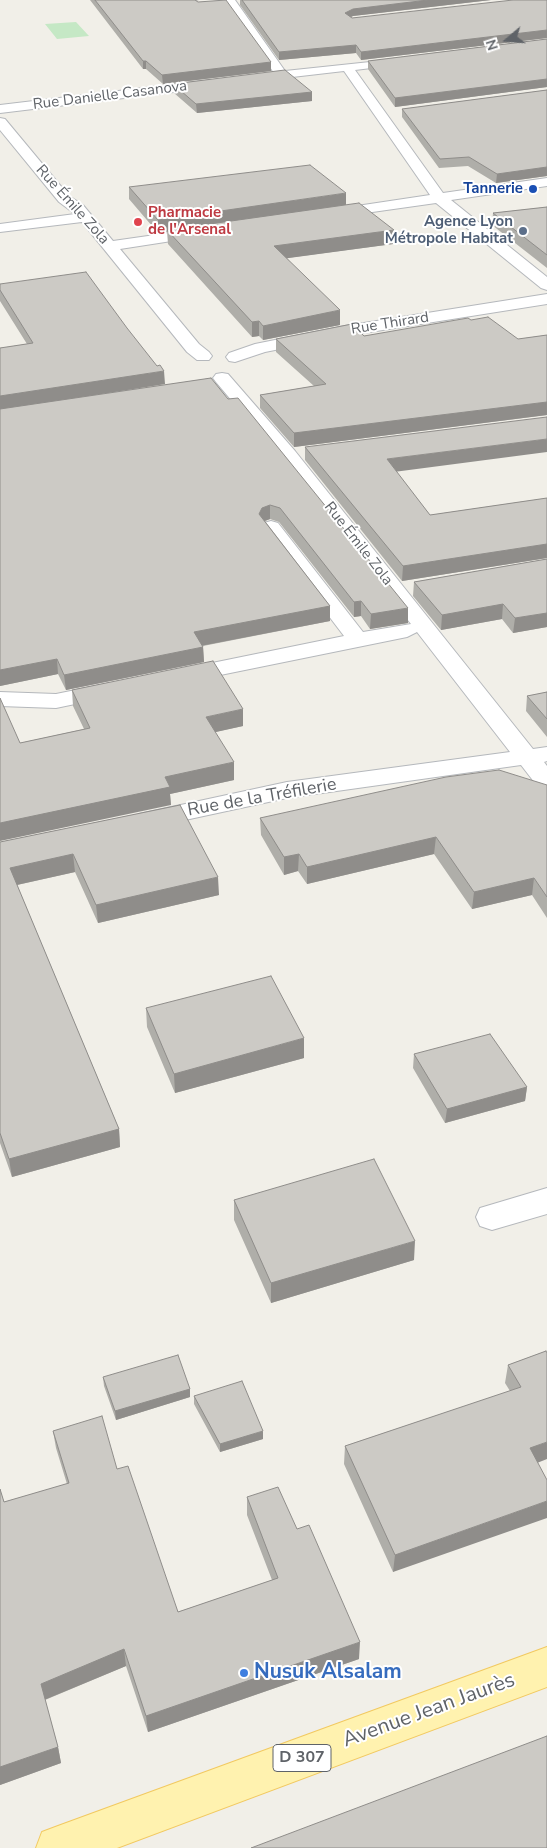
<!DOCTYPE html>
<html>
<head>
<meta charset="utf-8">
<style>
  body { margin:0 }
  #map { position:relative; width:547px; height:1848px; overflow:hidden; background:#f1efe8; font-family:"Nunito Sans",sans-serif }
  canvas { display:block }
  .north { position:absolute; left:482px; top:15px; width:50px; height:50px; -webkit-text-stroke:4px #fff; paint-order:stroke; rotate:252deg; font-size:14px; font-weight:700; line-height:20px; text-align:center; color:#5f6368 }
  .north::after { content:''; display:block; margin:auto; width:18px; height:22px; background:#5f6368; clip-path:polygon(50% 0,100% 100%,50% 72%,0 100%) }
</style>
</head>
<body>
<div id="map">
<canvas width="547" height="1848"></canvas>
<div class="north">N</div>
</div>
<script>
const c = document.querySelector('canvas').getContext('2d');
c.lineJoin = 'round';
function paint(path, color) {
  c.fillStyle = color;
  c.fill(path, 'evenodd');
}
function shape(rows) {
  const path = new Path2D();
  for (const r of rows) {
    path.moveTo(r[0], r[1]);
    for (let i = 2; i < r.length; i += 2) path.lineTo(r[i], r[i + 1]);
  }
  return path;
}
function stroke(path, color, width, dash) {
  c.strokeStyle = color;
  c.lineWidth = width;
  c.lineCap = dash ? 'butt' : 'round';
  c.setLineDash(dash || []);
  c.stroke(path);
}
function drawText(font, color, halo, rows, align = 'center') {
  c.font = font + ' "Nunito Sans",sans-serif';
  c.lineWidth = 4;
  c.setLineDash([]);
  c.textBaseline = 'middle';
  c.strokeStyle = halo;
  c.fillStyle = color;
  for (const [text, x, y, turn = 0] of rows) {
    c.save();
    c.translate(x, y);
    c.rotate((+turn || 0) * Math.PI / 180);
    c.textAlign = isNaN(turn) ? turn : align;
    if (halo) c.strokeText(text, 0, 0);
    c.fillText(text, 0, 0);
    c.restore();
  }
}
paint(shape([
  [76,22,89,36,57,39,45,24]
]), '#c5e8c5');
const minor = shape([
  [225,0,235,0,285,71,408,58,410,60,404,64,355,70,443,193,547,178,547,186,451,200,547,277,547,290,541,288,436,203,330,218,325,217,323,214,325,211,330,210,430,195,344,71,249,82,247,79,249,76,274,73,225,0],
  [211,80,217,84,215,87,0,113,0,105,211,80],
  [0,118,5,119,69,196,83,205,113,241,204,228,209,229,211,232,209,235,204,236,120,249,199,344,209,352,212,356,209,360,197,360,187,352,82,222,0,232,0,224,75,214,59,202,0,130,0,118],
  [547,294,547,304,345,336,265,352,235,362,229,361,226,357,229,353,255,344,345,326,547,294],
  [222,373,228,374,295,451,533,749,547,747,547,761,544,762,547,766,547,789,538,787,521,765,287,798,148,828,139,826,135,820,139,814,287,782,510,752,417,632,407,637,181,683,173,681,170,676,173,671,344,636,261,527,264,523,271,521,278,523,363,632,411,624,281,459,216,382,213,378,216,374,222,373],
  [110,683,118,685,122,690,118,695,56,708,0,706,0,692,56,694,110,683],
  [547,1188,547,1214,492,1230,480,1226,476,1217,480,1208,547,1188]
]);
const major = shape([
  [547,1647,547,1687,117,1848,36,1848,42,1832,58,1826,547,1647]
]);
stroke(minor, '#b5b8bc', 2);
stroke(major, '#f2c960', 2);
paint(minor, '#fff');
paint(major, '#fff2af');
paint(shape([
  [90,0,199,0,196,1,271,62,271,71,163,84,146,69,143,69],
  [240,0,491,0,353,16,351,17,352,18,547,0,547,38,361,60,356,53,279,60,240,5],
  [547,39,547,87,395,107,368,69,368,61],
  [173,84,312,92,312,101,197,113,174,93],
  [547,90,547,176,496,183,468,166,439,168,402,117,402,109],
  [129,187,346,205,393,244,287,258,340,325,263,340,259,336,252,337,168,244,167,231,158,233,129,199],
  [547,207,547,268,492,225,493,213],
  [0,284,165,384,59,401,211,378,408,623,370,629,361,616,354,617,279,522,270,519,265,521,330,606,330,621,203,646,204,662,66,690,58,674,0,686,0,348,27,344,0,301],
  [471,320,518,339,547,335,547,415,294,447,260,408,260,395,314,386,276,352,276,339,364,336],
  [305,447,396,472,430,515,547,498,547,558,402,581,305,460],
  [547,559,547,627,513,633,502,619,441,630,413,596,414,582],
  [72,690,243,726,215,732,234,780,170,794,171,805,20,743,84,729,73,706],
  [547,692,547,737,526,711,527,696],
  [547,785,547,918,532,895,472,909,434,854,307,884,298,871,284,875,261,835,260,818],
  [180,805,219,895,98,923,75,872,17,885,119,1129,120,1147,12,1177,0,1143,0,842],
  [146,1008,304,1058,175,1093,147,1027],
  [414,1054,527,1087,525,1101,445,1123,413,1068],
  [234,1200,414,1260,271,1303,234,1220],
  [546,1351,538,1463,393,1572,344,1464,345,1446,510,1391,505,1383,508,1365],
  [103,1377,190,1389,190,1397,116,1420,104,1386],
  [194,1396,263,1439,220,1452,194,1404],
  [53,1431,117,1469,178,1612,272,1580,247,1515,247,1497,297,1529,359,1659,148,1732,126,1666,45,1700,58,1747,61,1763,0,1785,0,1489,4,1502,67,1484,56,1448]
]), '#afaea9');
paint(shape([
  [428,0,491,0,353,16,345,20,345,13,353,9],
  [547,30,547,38,361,60,361,52],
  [356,45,356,53,279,60,279,52],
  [143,61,146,61,146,69,143,69],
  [271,62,271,71,163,84,162,75],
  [547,79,547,87,395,107,395,98],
  [312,92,312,101,197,113,196,104],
  [547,167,547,176,496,183,497,174],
  [346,193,346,205,158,233,158,220],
  [394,230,393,244,274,260,274,246],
  [340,310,340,325,263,340,263,326],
  [259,321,259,336,252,337,252,322],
  [164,371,165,384,0,410,0,396],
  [547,402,547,415,294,447,294,433],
  [547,439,547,452,386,473,387,459],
  [270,505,270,519,262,522,259,514,262,508],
  [547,544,547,558,402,581,403,566],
  [361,601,361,616,354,617,354,602],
  [503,604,502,619,441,630,442,615],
  [330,606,330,621,195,647,194,632],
  [408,608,408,623,370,629,371,614],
  [547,613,547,627,513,633,515,618],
  [203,647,204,662,66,690,64,675],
  [57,659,58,674,0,686,0,670],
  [243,709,243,726,207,734,206,717],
  [234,762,234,780,170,794,171,805,0,841,0,823,165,777],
  [436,837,434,854,307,884,307,867],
  [73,854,75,872,12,886,10,868],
  [299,854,298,871,284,875,284,857],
  [218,877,219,895,98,923,96,905],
  [534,878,532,895,472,909,474,892],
  [304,1038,304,1058,175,1093,174,1074],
  [527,1087,525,1101,445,1123,447,1109],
  [119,1129,120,1147,12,1177,9,1159],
  [415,1241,414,1260,271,1303,271,1283],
  [190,1389,190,1397,116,1420,115,1411],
  [263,1431,263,1439,220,1452,220,1444],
  [547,1442,547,1459,527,1467,530,1448],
  [547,1501,547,1518,393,1572,395,1555],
  [360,1642,359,1659,148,1732,146,1716],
  [124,1649,126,1666,44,1700,41,1684],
  [58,1747,61,1763,0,1785,0,1767]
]), '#8f8d8a');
const building = shape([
  [95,0,195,0,198,2,226,0,271,62,162,75,146,61,143,61,95,0],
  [242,0,428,0,353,9,345,13,352,18,513,0,547,0,547,30,361,52,356,45,279,52,242,0],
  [547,39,547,79,395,98,368,61,547,39],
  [285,70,312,92,196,104,173,84,285,70],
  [547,90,547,167,497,174,469,157,440,159,402,109,547,90],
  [310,165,346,193,158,220,129,187,310,165],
  [359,203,394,230,274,246,340,310,263,326,259,321,252,322,167,230,359,203],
  [547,207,547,255,493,213,547,207],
  [86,272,127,328,157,366,160,365,164,371,0,396,0,348,33,343,0,290,0,284,86,272],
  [488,317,518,339,547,335,547,402,294,433,260,395,326,384,276,339,352,324,364,336,468,318,471,320,488,317],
  [211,378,228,399,238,398,408,608,371,614,361,601,354,602,280,508,270,505,262,508,259,514,330,606,194,632,203,647,64,675,57,659,0,670,0,409,211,378],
  [547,417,547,439,387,459,430,515,547,498,547,544,403,566,305,447,547,417],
  [547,559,547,613,515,618,503,604,442,615,414,582,547,559],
  [213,661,243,709,206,717,234,762,165,777,170,787,0,823,0,698,20,743,90,728,72,690,213,661],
  [547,692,547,719,527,696,547,692],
  [499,770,547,785,547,897,534,878,474,892,436,837,307,867,299,854,284,857,260,818,446,777,499,770],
  [180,805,218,877,96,905,73,854,10,868,119,1129,9,1159,0,1133,0,842,180,805],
  [271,976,304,1038,174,1074,146,1008,271,976],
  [490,1034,527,1087,447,1109,414,1054,490,1034],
  [374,1159,415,1241,271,1283,234,1200,374,1159],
  [546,1351,547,1353,547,1442,530,1448,547,1480,547,1501,395,1555,345,1446,521,1387,508,1365,546,1351],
  [178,1355,190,1389,115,1411,103,1377,178,1355],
  [242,1381,263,1431,220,1444,194,1396,242,1381],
  [102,1416,117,1469,128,1466,178,1612,278,1578,247,1497,278,1487,297,1529,309,1525,360,1642,146,1716,124,1649,41,1684,58,1747,0,1767,0,1489,4,1502,69,1483,53,1431,102,1416],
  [547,1736,547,1848,251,1848,547,1736]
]);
paint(building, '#cccac5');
stroke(building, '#8f8d8a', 1);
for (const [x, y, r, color] of [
  [533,189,5,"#1a4fb4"],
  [138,222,5,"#e0444e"],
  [523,231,5,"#5c6f8a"],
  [244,1673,5,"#3f7fe0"]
]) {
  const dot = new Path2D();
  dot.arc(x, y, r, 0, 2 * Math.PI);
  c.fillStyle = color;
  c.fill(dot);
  stroke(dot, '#fff', 2);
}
drawText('15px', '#5f6368', '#fff', [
  ["Rue Danielle Casanova",110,96,-7],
  ["Rue Émile Zola",72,205,48],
  ["Rue Thirard",390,324,-9],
  ["Rue Émile Zola",358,544,52]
]);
drawText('bold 15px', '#164399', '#fff', [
  ["Tannerie",523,189]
], 'right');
drawText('bold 15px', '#be3a42', '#fff', [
  ["Pharmacie",148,213],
  ["de l'Arsenal",148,230]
], 'left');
drawText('bold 15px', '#4e5e75', '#fff', [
  ["Agence Lyon",513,222],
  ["Métropole Habitat",513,239]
], 'right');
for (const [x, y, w] of [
  [302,1758,58]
]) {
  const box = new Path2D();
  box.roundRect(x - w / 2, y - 13.5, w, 27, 4);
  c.fillStyle = '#fff';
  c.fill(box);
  stroke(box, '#5f6368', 1);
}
drawText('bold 16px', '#5f6368', null, [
  ["D 307",302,1758]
]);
drawText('18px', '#5f6368', '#fff', [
  ["Rue de la Tréfilerie",262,798,-10]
]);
drawText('bold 21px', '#366cbe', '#fff', [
  ["Nusuk Alsalam",254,1673]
], 'left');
drawText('21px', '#5f6368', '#fff', [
  ["Avenue Jean Jaurès",429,1711,-20]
]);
</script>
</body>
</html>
